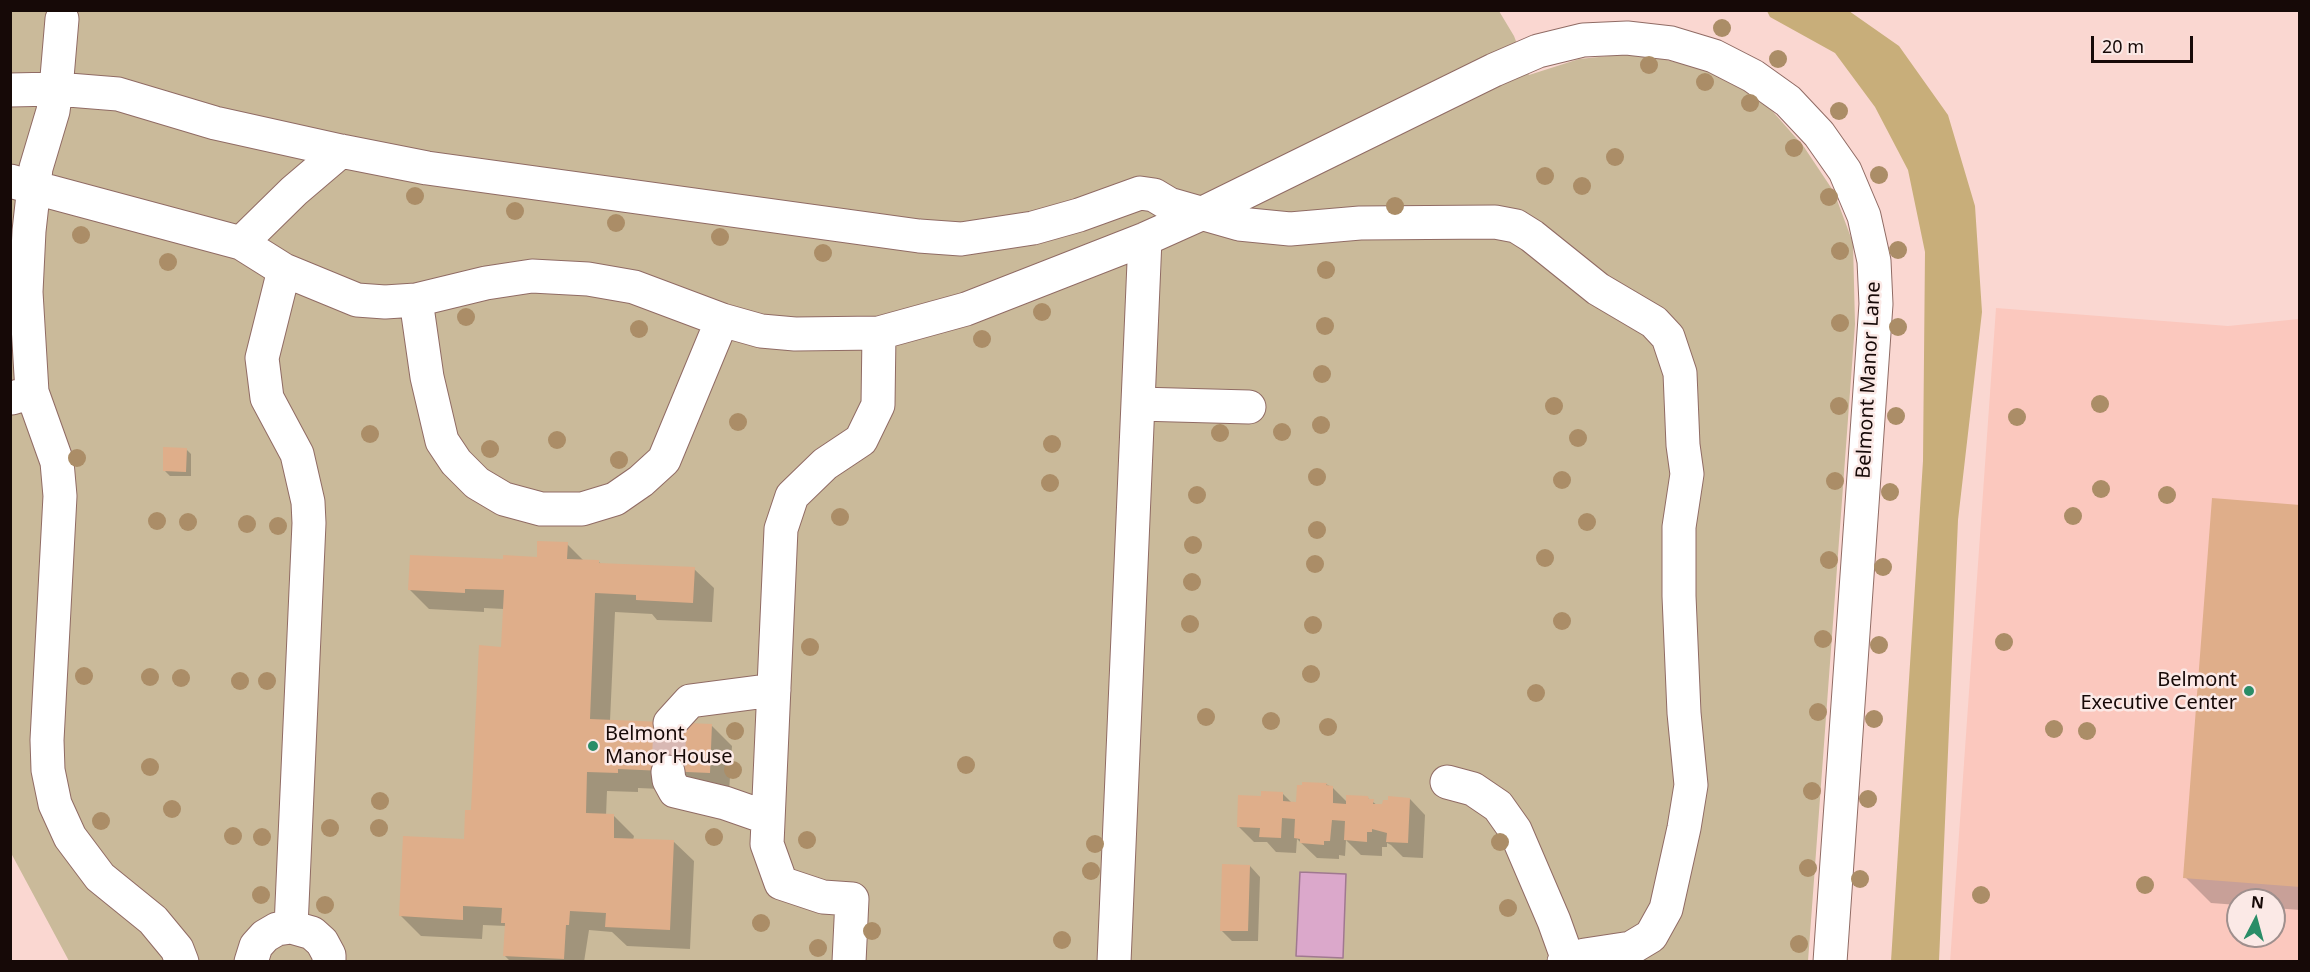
<!DOCTYPE html>
<html>
<head>
<meta charset="utf-8">
<style>
  body { margin:0 }
  #map { position:relative; width:2310px; height:972px; overflow:hidden; background:#fad7d1; font-family:"Noto Sans",sans-serif }
  canvas { display:block }
  .frame { position:absolute; inset:0; border:12px solid #160907; pointer-events:none }
  .north { position:absolute; left:2226px; top:888px; width:60px; height:60px; box-sizing:border-box; background:#fbe9e6; border:2px solid #9f8f8d; border-radius:50%; rotate:6deg; font-size:16px; font-weight:700; line-height:24px; text-align:center; color:#160907 }
  .north::after { content:''; display:block; margin:auto; width:21px; height:27px; background:#2a8d67; clip-path:polygon(50% 0,100% 100%,50% 72%,0 100%) }
  .scale { position:absolute; left:2091px; top:36px; width:102px; height:27px; box-sizing:border-box; border:3px solid #160907; border-top:0; padding-left:8px; font-size:18px; line-height:21px; white-space:nowrap; color:#160907; -webkit-text-stroke:4px #fbe9e6; paint-order:stroke }
</style>
</head>
<body>
<div id="map">
<canvas width="2310" height="972"></canvas>
<div class="frame"></div>
<div class="north">N</div>
<div class="scale">20 m</div>
</div>
<script>
const c = document.querySelector('canvas').getContext('2d');
c.lineJoin = 'round';
function paint(path, color) {
  c.fillStyle = color;
  c.fill(path, 'evenodd');
}
function shape(rows) {
  const path = new Path2D();
  for (const r of rows) {
    path.moveTo(r[0], r[1]);
    for (let i = 2; i < r.length; i += 2) path.lineTo(r[i], r[i + 1]);
  }
  return path;
}
function stroke(path, color, width, dash) {
  c.strokeStyle = color;
  c.lineWidth = width;
  c.lineCap = dash ? 'butt' : 'round';
  c.setLineDash(dash || []);
  c.stroke(path);
}
function drawText(font, color, halo, rows, align = 'center') {
  c.font = font + ' "Noto Sans",sans-serif';
  c.lineWidth = 5;
  c.setLineDash([]);
  c.textBaseline = 'middle';
  c.strokeStyle = halo;
  c.fillStyle = color;
  for (const [text, x, y, turn = 0] of rows) {
    c.save();
    c.translate(x, y);
    c.rotate((+turn || 0) * Math.PI / 180);
    c.textAlign = isNaN(turn) ? turn : align;
    if (halo) c.strokeText(text, 0, 0);
    c.fillText(text, 0, 0);
    c.restore();
  }
}
paint(shape([
  [1996,308,2228,326,2299,319,2299,961,1950,962],
  [2238,900,2274,900,2274,936,2238,936]
]), '#fbc8be');
paint(shape([
  [11,11,1499,11,1514,36,1529,75,1579,59,1639,53,1687,65,1727,78,1768,106,1804,147,1834,192,1853,243,1855,324,1808,961,69,961,11,853]
]), '#caba9a');
paint(shape([
  [1767,11,1849,11,1899,46,1948,115,1975,206,1982,312,1958,520,1939,961,1891,961,1923,461,1925,252,1908,170,1875,107,1835,53,1770,17]
]), '#c8ae7a');
const water = shape([
  [1300,872,1346,874,1343,958,1296,956,1300,872]
]);
paint(water, '#dba8cb');
stroke(water, '#a07890', 1.5);
paint(shape([
  [186,449,191,454,191,476,170,476,165,471],
  [2300,506,2300,910,2274,908,2274,900,2238,900,2238,905,2211,903,2185,877],
  [567,544,584,561,598,561,601,564,694,569,714,588,712,622,657,620,652,614,615,612,610,721,712,726,732,746,729,792,638,788,638,792,607,791,606,816,614,816,634,836,633,840,674,842,694,861,690,949,627,946,612,932,589,930,584,962,511,962,505,956,506,926,483,925,482,939,421,936,401,916,465,841,473,812,503,648,504,609,484,608,484,612,429,609,409,589,504,560,538,559],
  [1326,784,1333,788,1348,803,1368,798,1378,806,1410,799,1425,815,1423,858,1403,857,1391,845,1387,843,1387,847,1382,847,1382,856,1361,855,1346,840,1345,856,1339,855,1339,859,1317,858,1297,839,1296,853,1276,852,1267,842,1254,842,1238,826,1262,797,1283,794,1292,803,1297,803],
  [1250,866,1260,877,1258,941,1232,941,1221,930]
]), '#0003');
paint(shape([
  [163,447,187,448,186,472,163,471],
  [2212,498,2300,505,2300,887,2183,878],
  [537,541,568,542,567,559,599,560,599,563,695,567,693,603,636,600,636,595,595,593,590,719,712,724,710,773,618,769,618,773,587,772,586,813,614,814,614,838,674,840,670,930,605,927,606,913,570,911,569,925,566,925,564,959,503,956,505,923,501,923,502,908,463,906,463,920,399,916,403,836,464,839,465,810,471,810,479,645,501,647,504,590,465,589,465,593,408,590,410,555,503,559,503,555,537,557],
  [1302,782,1327,783,1326,785,1333,786,1333,803,1346,804,1346,795,1368,796,1369,799,1374,799,1373,804,1382,804,1383,800,1388,800,1388,796,1410,798,1408,843,1386,842,1387,833,1372,829,1372,832,1367,832,1367,842,1344,840,1345,821,1332,820,1330,841,1324,841,1324,845,1300,843,1300,839,1294,838,1295,819,1282,818,1281,838,1259,837,1260,828,1237,827,1238,795,1261,796,1261,791,1283,792,1283,801,1296,802,1297,785,1302,785],
  [1222,864,1250,865,1248,931,1220,931]
]), '#dfae8a');
stroke(shape([
  [668,772,670,723]
]), '#d8b8b3', 33, [33, 16]);
const minor = shape([
  [62,19,56,89,118,94,215,123,341,151,427,168,919,236,961,239,1033,228,1079,215,1140,193,1154,195,1169,204,1239,224,1290,229,1360,223,1495,222,1516,226,1532,236,1598,289,1654,322,1668,337,1680,373,1683,445,1687,474,1679,527,1679,596,1684,713,1691,785,1684,828,1666,909,1651,936,1631,948,1585,955,1564,962],
  [10,90,56,89,53,111,36,168,29,231,26,292,32,392,12,398],
  [10,181,241,243,284,270],
  [241,243,294,191,341,151],
  [416,300,427,377,442,441,456,462,477,483,504,499,541,509,582,509,615,499,641,481,664,460,722,320],
  [32,392,57,462,60,496,47,740,48,770,55,804,70,837,100,877,153,920,177,949,182,962],
  [1138,404,1249,407],
  [670,723,690,701,774,690],
  [668,772,669,780,675,791,725,803,768,818],
  [1447,782,1473,789,1498,806,1515,830,1554,921,1568,960],
  [291,927,309,523,308,502,297,454,267,398,262,358,284,270,357,300,385,302,416,300,486,283,532,276,588,279,634,287,722,320,761,331,795,334,879,333,966,309,1145,239,1203,213,1494,70,1538,51,1583,40,1627,38,1671,43,1714,56,1753,76,1788,101,1819,134,1845,171,1864,216,1874,261,1876,304,1830,962],
  [251,962,256,946,265,936,277,929,291,927,312,933,322,942,329,955,329,962],
  [849,962,852,899,823,897,781,883,767,844,781,529,792,496,825,464,861,440,878,405,879,333],
  [1114,962,1145,239]
]);
stroke(minor, '#906b64', 35);
stroke(minor, '#fff', 33);
c.fillStyle = '#ab8d67';
for (const [x, y] of [
  [1722,28],
  [1778,59],
  [1649,65],
  [1705,82],
  [1750,103],
  [1839,111],
  [1794,148],
  [1615,157],
  [1879,175],
  [1545,176],
  [1582,186],
  [415,196],
  [1829,197],
  [1395,206],
  [515,211],
  [616,223],
  [81,235],
  [720,237],
  [1898,250],
  [1840,251],
  [823,253],
  [168,262],
  [1326,270],
  [1042,312],
  [466,317],
  [1840,323],
  [1325,326],
  [1898,327],
  [639,329],
  [982,339],
  [1322,374],
  [2100,404],
  [1554,406],
  [1839,406],
  [1896,416],
  [2017,417],
  [738,422],
  [1321,425],
  [1282,432],
  [1220,433],
  [370,434],
  [1578,438],
  [557,440],
  [1052,444],
  [490,449],
  [77,458],
  [619,460],
  [1317,477],
  [1562,480],
  [1835,481],
  [1050,483],
  [2101,489],
  [1890,492],
  [1197,495],
  [2167,495],
  [2073,516],
  [840,517],
  [157,521],
  [188,522],
  [1587,522],
  [247,524],
  [278,526],
  [1317,530],
  [1193,545],
  [1545,558],
  [1829,560],
  [1315,564],
  [1883,567],
  [1192,582],
  [1562,621],
  [1190,624],
  [1313,625],
  [1823,639],
  [2004,642],
  [1879,645],
  [810,647],
  [1311,674],
  [84,676],
  [150,677],
  [181,678],
  [240,681],
  [267,681],
  [1536,693],
  [1818,712],
  [1206,717],
  [1874,719],
  [1271,721],
  [1328,727],
  [2054,729],
  [735,731],
  [2087,731],
  [966,765],
  [150,767],
  [733,770],
  [1812,791],
  [1868,799],
  [380,801],
  [172,809],
  [101,821],
  [330,828],
  [379,828],
  [233,836],
  [262,837],
  [714,837],
  [807,840],
  [1500,842],
  [1095,844],
  [1808,868],
  [1091,871],
  [1860,879],
  [2145,885],
  [261,895],
  [1981,895],
  [325,905],
  [1508,908],
  [761,923],
  [872,931],
  [1062,940],
  [1799,944],
  [818,948]
]) {
  c.beginPath();
  c.arc(x, y, 9, 0, 2 * Math.PI);
  c.fill();
}
for (const [x, y, r, color] of [
  [2249,691,6,"#2a8d67"],
  [593,746,6,"#2a8d67"]
]) {
  const dot = new Path2D();
  dot.arc(x, y, r, 0, 2 * Math.PI);
  c.fillStyle = color;
  c.fill(dot);
  stroke(dot, '#fbe9e6', 2);
}
drawText('20px', '#160907', '#fbe9e6', [
  ["Belmont Manor Lane",1869,380,-87]
]);
drawText('20px', '#160907', '#fbe9e6', [
  ["Belmont",2237,680],
  ["Executive Center",2237,703],
  ["Belmont",605,734,"left"],
  ["Manor House",605,757,"left"]
], 'right');
</script>
</body>
</html>
